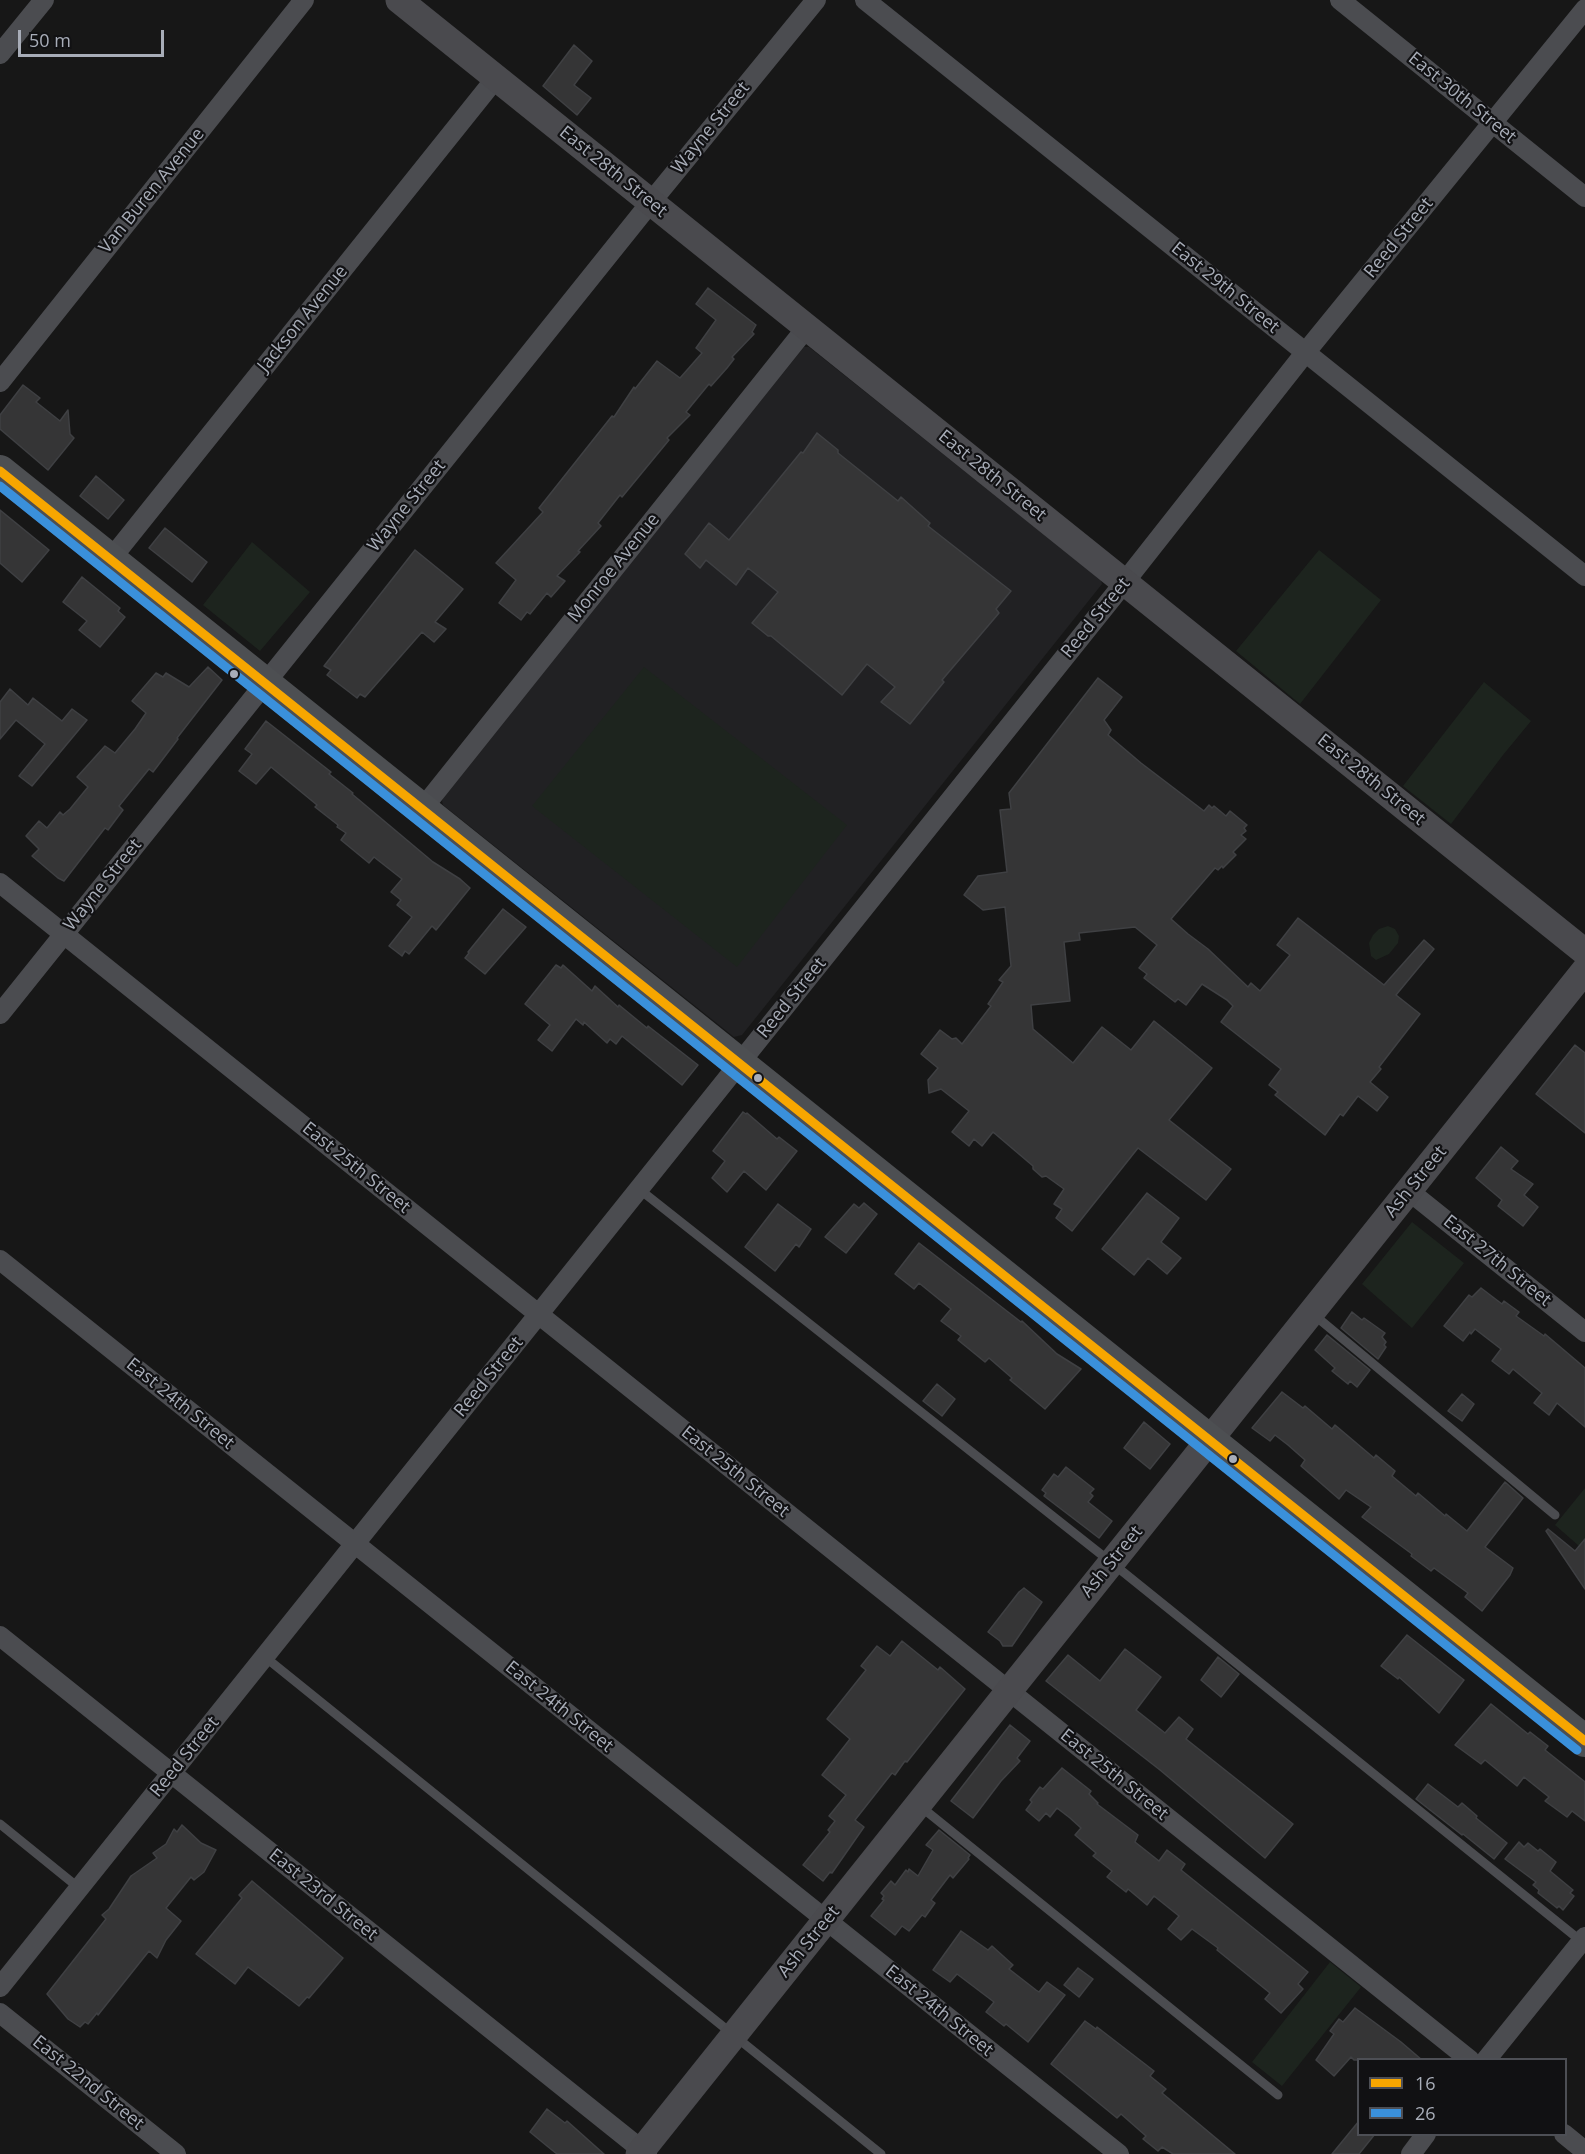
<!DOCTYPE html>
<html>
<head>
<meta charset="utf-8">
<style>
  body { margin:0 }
  #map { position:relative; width:1585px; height:2154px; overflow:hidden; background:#171717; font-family:"Open Sans",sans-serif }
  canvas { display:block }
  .legend { position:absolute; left:1357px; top:2058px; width:210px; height:78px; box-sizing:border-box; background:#111113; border:2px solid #4d4f55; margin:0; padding:8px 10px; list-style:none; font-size:18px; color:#a8adb8 }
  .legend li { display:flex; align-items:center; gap:12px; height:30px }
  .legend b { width:30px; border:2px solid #4d4f55 }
  .scale { position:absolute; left:18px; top:30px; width:146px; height:27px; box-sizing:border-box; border:3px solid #a8adb8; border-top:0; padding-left:8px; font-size:18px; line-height:21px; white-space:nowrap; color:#a8adb8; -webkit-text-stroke:4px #111113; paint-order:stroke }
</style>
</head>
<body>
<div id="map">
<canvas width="1585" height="2154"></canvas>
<ul class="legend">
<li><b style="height:8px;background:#f7a600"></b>16</li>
<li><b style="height:8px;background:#3a90db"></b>26</li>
</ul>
<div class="scale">50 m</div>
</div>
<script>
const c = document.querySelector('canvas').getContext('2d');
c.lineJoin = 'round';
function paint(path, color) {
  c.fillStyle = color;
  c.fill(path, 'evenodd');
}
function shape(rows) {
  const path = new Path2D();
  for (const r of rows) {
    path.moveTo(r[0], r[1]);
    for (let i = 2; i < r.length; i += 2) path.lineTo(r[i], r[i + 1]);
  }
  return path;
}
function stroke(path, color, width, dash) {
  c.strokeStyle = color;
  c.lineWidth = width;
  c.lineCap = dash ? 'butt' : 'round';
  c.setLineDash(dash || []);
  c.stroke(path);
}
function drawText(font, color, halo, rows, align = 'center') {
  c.font = font + ' "Open Sans",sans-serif';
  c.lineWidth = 4.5;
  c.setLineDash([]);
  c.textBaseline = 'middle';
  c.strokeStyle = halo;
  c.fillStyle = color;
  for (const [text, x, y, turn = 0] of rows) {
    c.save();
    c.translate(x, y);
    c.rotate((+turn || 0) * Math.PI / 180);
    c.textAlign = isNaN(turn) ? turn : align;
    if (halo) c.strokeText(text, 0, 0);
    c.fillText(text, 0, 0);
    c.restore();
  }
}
paint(shape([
  [804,347,809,347,1101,580,1102,584,742,1035,734,1037,443,805,442,801,444,794]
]), '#212123');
paint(shape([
  [252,542,310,592,260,651,203,605],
  [1319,550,1381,600,1300,704,1236,651],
  [644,667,847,825,737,967,532,806],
  [1484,682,1531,721,1503,755,1451,824,1403,786],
  [1388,926,1395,929,1399,936,1398,943,1389,954,1376,960,1371,956,1369,943,1373,935,1379,929],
  [1412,1222,1464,1263,1412,1328,1362,1284],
  [1585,1488,1585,1539,1579,1546,1555,1525],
  [1330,1962,1361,1987,1282,2086,1252,2062]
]), '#1d241e');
const building = shape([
  [574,45,592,61,574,85,591,98,577,115,543,86,574,45],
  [708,288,756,325,752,332,754,334,732,357,734,359,727,368,711,386,709,384,686,412,690,415,667,438,669,440,622,497,620,495,598,523,601,526,578,551,580,552,557,576,565,581,551,597,547,593,530,614,527,612,521,620,499,603,516,580,496,563,543,512,539,508,612,416,614,417,634,387,635,389,657,361,680,378,702,353,696,348,716,320,696,304,708,288],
  [23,385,40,398,36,402,60,421,68,410,70,434,74,438,48,470,0,429,0,415,23,385],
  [817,433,838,450,838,453,898,501,901,497,930,523,928,526,1011,591,996,609,999,613,942,680,944,682,910,724,881,702,895,687,867,664,842,695,771,636,768,636,752,623,778,592,748,568,736,585,706,560,700,568,685,554,709,523,729,540,801,452,803,453,817,433],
  [96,476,124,500,108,519,80,496,96,476],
  [0,510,49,550,22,582,0,563,0,510],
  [165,528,207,562,192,582,149,548,165,528],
  [415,550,463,589,435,622,446,629,434,642,422,632,365,697,360,694,357,698,327,675,331,670,324,666,415,550],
  [82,577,120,608,118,611,125,617,100,647,79,630,87,621,63,602,82,577],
  [208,667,222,680,177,738,178,739,153,772,149,769,119,806,123,810,108,830,105,828,64,881,58,878,32,856,39,849,26,836,39,821,47,828,60,812,63,815,70,809,88,787,77,777,105,746,115,753,135,729,146,713,132,701,156,673,163,677,166,673,189,687,208,667],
  [1098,678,1122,697,1104,720,1111,730,1108,735,1141,763,1204,811,1209,805,1212,808,1214,806,1226,816,1230,811,1247,825,1244,828,1246,831,1241,835,1246,839,1233,852,1236,855,1223,868,1222,866,1218,870,1215,868,1171,919,1188,934,1208,949,1248,987,1251,983,1260,991,1290,955,1277,945,1298,918,1384,985,1424,940,1434,949,1396,995,1420,1014,1379,1067,1381,1069,1370,1082,1388,1097,1377,1111,1358,1096,1343,1116,1340,1114,1325,1135,1275,1095,1278,1092,1269,1085,1281,1069,1221,1022,1233,1006,1227,1000,1202,984,1186,1005,1178,999,1175,1002,1144,978,1147,974,1139,968,1157,945,1135,927,1079,933,1080,940,1064,942,1070,1001,1031,1005,1033,1029,1073,1063,1102,1027,1131,1050,1154,1021,1212,1068,1169,1120,1231,1169,1206,1200,1138,1148,1072,1231,1056,1218,1062,1209,1054,1204,1064,1189,1046,1176,1042,1177,1033,1169,1033,1166,993,1132,982,1146,974,1139,969,1146,952,1132,969,1111,941,1089,929,1093,928,1080,938,1068,921,1054,940,1030,952,1039,956,1038,962,1044,991,1006,988,1004,1003,982,999,980,1011,966,1005,907,983,910,964,895,978,876,1007,872,1000,810,1011,809,1009,793,1098,678],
  [10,689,28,705,33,698,62,721,72,709,87,720,32,786,19,776,45,744,16,720,0,739,0,702,10,689],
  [266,721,331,772,329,774,353,793,352,794,433,862,460,879,470,888,436,930,432,926,409,954,405,951,402,956,389,946,412,917,397,905,401,900,391,892,402,879,374,857,369,863,341,840,346,833,337,827,338,825,315,807,317,805,271,767,256,784,239,771,252,754,245,749,266,721],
  [503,909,526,927,485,974,465,958,469,953,468,952,503,909],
  [556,965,561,968,563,965,592,991,595,986,618,1007,619,1005,647,1028,648,1026,698,1065,682,1085,622,1036,616,1044,610,1039,607,1043,584,1022,583,1025,576,1019,552,1051,538,1040,550,1025,525,1004,556,965],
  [1575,1045,1585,1053,1585,1133,1536,1094,1575,1045],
  [743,1112,746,1114,747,1113,777,1139,779,1137,797,1151,766,1190,744,1171,727,1192,712,1178,725,1161,713,1151,743,1112],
  [1501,1147,1518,1161,1511,1169,1533,1184,1524,1195,1538,1207,1523,1226,1498,1206,1502,1200,1476,1178,1501,1147],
  [1147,1193,1179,1218,1161,1242,1181,1258,1167,1274,1148,1258,1134,1275,1102,1249,1147,1193],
  [864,1203,877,1214,846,1253,825,1237,854,1204,859,1208,864,1203],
  [778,1204,811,1229,799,1247,796,1244,775,1271,745,1247,778,1204],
  [919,1243,1021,1322,1022,1321,1057,1354,1081,1369,1045,1409,1010,1380,1012,1378,989,1358,985,1362,958,1340,961,1336,941,1321,951,1309,919,1283,914,1289,895,1274,919,1243],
  [1481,1288,1502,1304,1504,1301,1519,1312,1516,1316,1544,1336,1545,1334,1585,1368,1585,1427,1557,1403,1549,1415,1534,1403,1542,1393,1513,1369,1509,1374,1492,1361,1501,1349,1475,1329,1471,1334,1470,1332,1463,1341,1444,1326,1469,1295,1472,1297,1481,1288],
  [1352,1312,1362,1320,1364,1318,1385,1333,1382,1337,1386,1342,1384,1345,1386,1347,1378,1359,1341,1328,1352,1312],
  [1327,1335,1370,1370,1357,1387,1350,1381,1348,1384,1332,1371,1335,1368,1315,1350,1327,1335],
  [937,1384,955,1399,942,1416,923,1401,937,1384],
  [1282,1392,1303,1408,1305,1406,1332,1429,1335,1425,1374,1458,1376,1455,1395,1471,1392,1476,1416,1496,1418,1493,1445,1516,1446,1514,1467,1531,1505,1482,1523,1498,1485,1547,1513,1568,1510,1575,1482,1611,1465,1597,1468,1593,1434,1568,1431,1571,1411,1556,1412,1554,1362,1517,1371,1507,1346,1490,1339,1499,1301,1466,1305,1460,1288,1445,1275,1435,1270,1441,1252,1428,1282,1392],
  [1462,1394,1474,1404,1462,1421,1448,1411,1462,1394],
  [1144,1422,1170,1444,1150,1469,1124,1448,1144,1422],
  [1066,1467,1094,1489,1090,1493,1093,1496,1088,1502,1112,1521,1099,1538,1044,1496,1046,1493,1042,1490,1054,1474,1058,1477,1066,1467],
  [1548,1529,1575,1551,1585,1539,1585,1589,1546,1531,1548,1529],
  [1024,1588,1042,1602,1012,1646,1003,1646,1000,1641,988,1632,1019,1592,1024,1588],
  [1407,1635,1464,1680,1439,1713,1399,1677,1398,1679,1381,1666,1407,1635],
  [902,1641,938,1670,940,1667,965,1689,907,1762,905,1761,895,1775,892,1773,855,1820,864,1827,832,1873,830,1872,823,1881,803,1865,830,1832,828,1830,835,1821,829,1816,846,1795,822,1775,850,1739,827,1719,866,1670,861,1666,877,1646,890,1656,902,1641],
  [1125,1649,1161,1677,1136,1710,1165,1733,1179,1717,1193,1729,1186,1739,1293,1824,1265,1858,1160,1770,1046,1681,1068,1655,1100,1681,1125,1649],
  [1218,1657,1239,1674,1221,1697,1201,1680,1218,1657],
  [1491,1704,1528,1734,1530,1732,1548,1746,1545,1750,1585,1782,1585,1821,1572,1811,1567,1817,1545,1801,1549,1797,1524,1777,1517,1786,1485,1760,1481,1764,1455,1745,1491,1704],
  [1010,1725,1030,1741,1017,1758,1020,1761,1001,1781,973,1818,951,1801,1010,1725],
  [1062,1768,1091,1791,1089,1794,1098,1803,1097,1804,1138,1835,1135,1842,1159,1861,1167,1850,1185,1864,1181,1870,1308,1972,1298,1984,1303,1989,1281,2013,1265,1999,1270,1993,1217,1950,1218,1948,1192,1929,1181,1940,1168,1929,1179,1916,1154,1896,1147,1905,1128,1889,1126,1892,1107,1877,1112,1871,1093,1856,1096,1853,1075,1835,1081,1828,1070,1818,1057,1808,1050,1817,1046,1813,1039,1821,1026,1810,1032,1802,1030,1800,1040,1787,1043,1789,1062,1768],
  [1428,1784,1458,1807,1462,1803,1477,1816,1476,1818,1507,1843,1494,1859,1463,1834,1462,1835,1416,1799,1428,1784],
  [182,1825,201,1843,216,1850,204,1872,194,1880,191,1877,166,1908,181,1921,166,1940,157,1958,149,1951,98,2015,97,2013,88,2024,85,2022,80,2027,68,2019,47,1994,106,1919,102,1915,109,1909,131,1876,157,1858,153,1853,166,1844,174,1829,177,1832,182,1825],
  [939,1830,970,1855,968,1858,969,1859,953,1878,950,1875,931,1900,935,1903,925,1917,922,1915,909,1931,902,1926,895,1935,871,1916,884,1900,882,1899,884,1896,881,1893,891,1881,895,1885,906,1870,908,1872,909,1869,918,1876,933,1850,926,1845,939,1830],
  [1519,1842,1524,1847,1528,1843,1538,1851,1540,1849,1556,1862,1550,1871,1573,1890,1570,1893,1574,1896,1563,1910,1559,1906,1557,1908,1538,1893,1539,1890,1533,1885,1536,1882,1505,1859,1519,1842],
  [252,1881,343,1958,309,1998,307,1997,299,2006,248,1967,235,1984,196,1954,242,1898,239,1895,252,1881],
  [961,1931,988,1950,992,1946,1013,1965,1009,1969,1036,1990,1039,1992,1047,1982,1065,1995,1028,2042,1006,2024,1004,2026,986,2012,994,2002,957,1974,950,1982,933,1970,961,1931],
  [1078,1968,1093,1979,1079,1997,1064,1985,1078,1968],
  [1355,2008,1401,2042,1422,2060,1354,2060,1351,2057,1334,2076,1316,2060,1334,2034,1330,2031,1339,2019,1343,2022,1355,2008],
  [1085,2021,1096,2029,1097,2027,1154,2071,1150,2076,1166,2089,1162,2093,1235,2154,1173,2154,1162,2147,1158,2151,1143,2139,1146,2136,1121,2114,1117,2118,1051,2064,1085,2021],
  [547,2109,565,2123,567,2121,604,2154,557,2154,547,2146,530,2132,547,2109],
  [1359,2121,1359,2134,1375,2134,1359,2154,1332,2154,1359,2121]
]);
paint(building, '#353536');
stroke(building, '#3f4043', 1.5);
stroke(shape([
  [639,1189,1112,1563,1581,1941],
  [1313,1314,1555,1515],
  [265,1657,881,2154],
  [920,1806,1278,2095],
  [0,1824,79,1888]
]), '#4b4c50', 9);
stroke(shape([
  [865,0,1585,576],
  [1340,0,1585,197],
  [0,54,44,0],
  [0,382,304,0],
  [110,560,496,78],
  [422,809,807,327],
  [0,883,1470,2060],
  [0,1014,651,202,816,0],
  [1409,1191,1585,1332],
  [0,1260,1119,2154],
  [0,1636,647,2154],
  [0,1987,1112,598,1305,353,1585,9],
  [0,2013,176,2154],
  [1486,2060,1585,1937],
  [1564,2134,1585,2151],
  [1411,2154,1426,2134]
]), '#4b4c50', 20);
stroke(shape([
  [399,0,1585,952],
  [639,2154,1585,970]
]), '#4a4a4e', 27);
stroke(shape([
  [0,471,1585,1741]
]), '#4d4f52', 32);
stroke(shape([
  [0,471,1585,1741]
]), '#f7a600', 9);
stroke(shape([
  [0,486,1577,1750]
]), '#3a90db', 9);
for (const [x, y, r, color] of [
  [234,674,5,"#a8adb8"],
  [758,1078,5,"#a8adb8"],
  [1233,1459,5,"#a8adb8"]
]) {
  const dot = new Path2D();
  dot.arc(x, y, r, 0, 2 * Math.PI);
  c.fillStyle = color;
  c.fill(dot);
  stroke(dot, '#111113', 2);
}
drawText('18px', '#a8adb8', '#111113', [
  ["East 30th Street",1462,98,39],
  ["Wayne Street",711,128,-51],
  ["East 28th Street",613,172,39],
  ["Van Buren Avenue",152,191,-51],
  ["Reed Street",1399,238,-51],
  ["East 29th Street",1225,288,39],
  ["Jackson Avenue",303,319,-51],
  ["East 28th Street",992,476,39],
  ["Wayne Street",407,506,-51],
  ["Monroe Avenue",614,568,-51],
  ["Reed Street",1096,618,-51],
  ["East 28th Street",1371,780,39],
  ["Wayne Street",103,885,-51],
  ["Reed Street",792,998,-51],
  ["East 25th Street",356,1168,39],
  ["Ash Street",1416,1182,-51],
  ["East 27th Street",1497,1261,39],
  ["Reed Street",489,1377,-51],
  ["East 24th Street",180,1404,39],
  ["East 25th Street",735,1472,39],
  ["Ash Street",1112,1562,-51],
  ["East 24th Street",559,1707,39],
  ["Reed Street",185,1757,-51],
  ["East 25th Street",1114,1775,39],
  ["East 23rd Street",323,1895,39],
  ["Ash Street",809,1942,-51],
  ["East 24th Street",939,2011,39],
  ["East 22nd Street",88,2083,39]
]);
</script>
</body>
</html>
